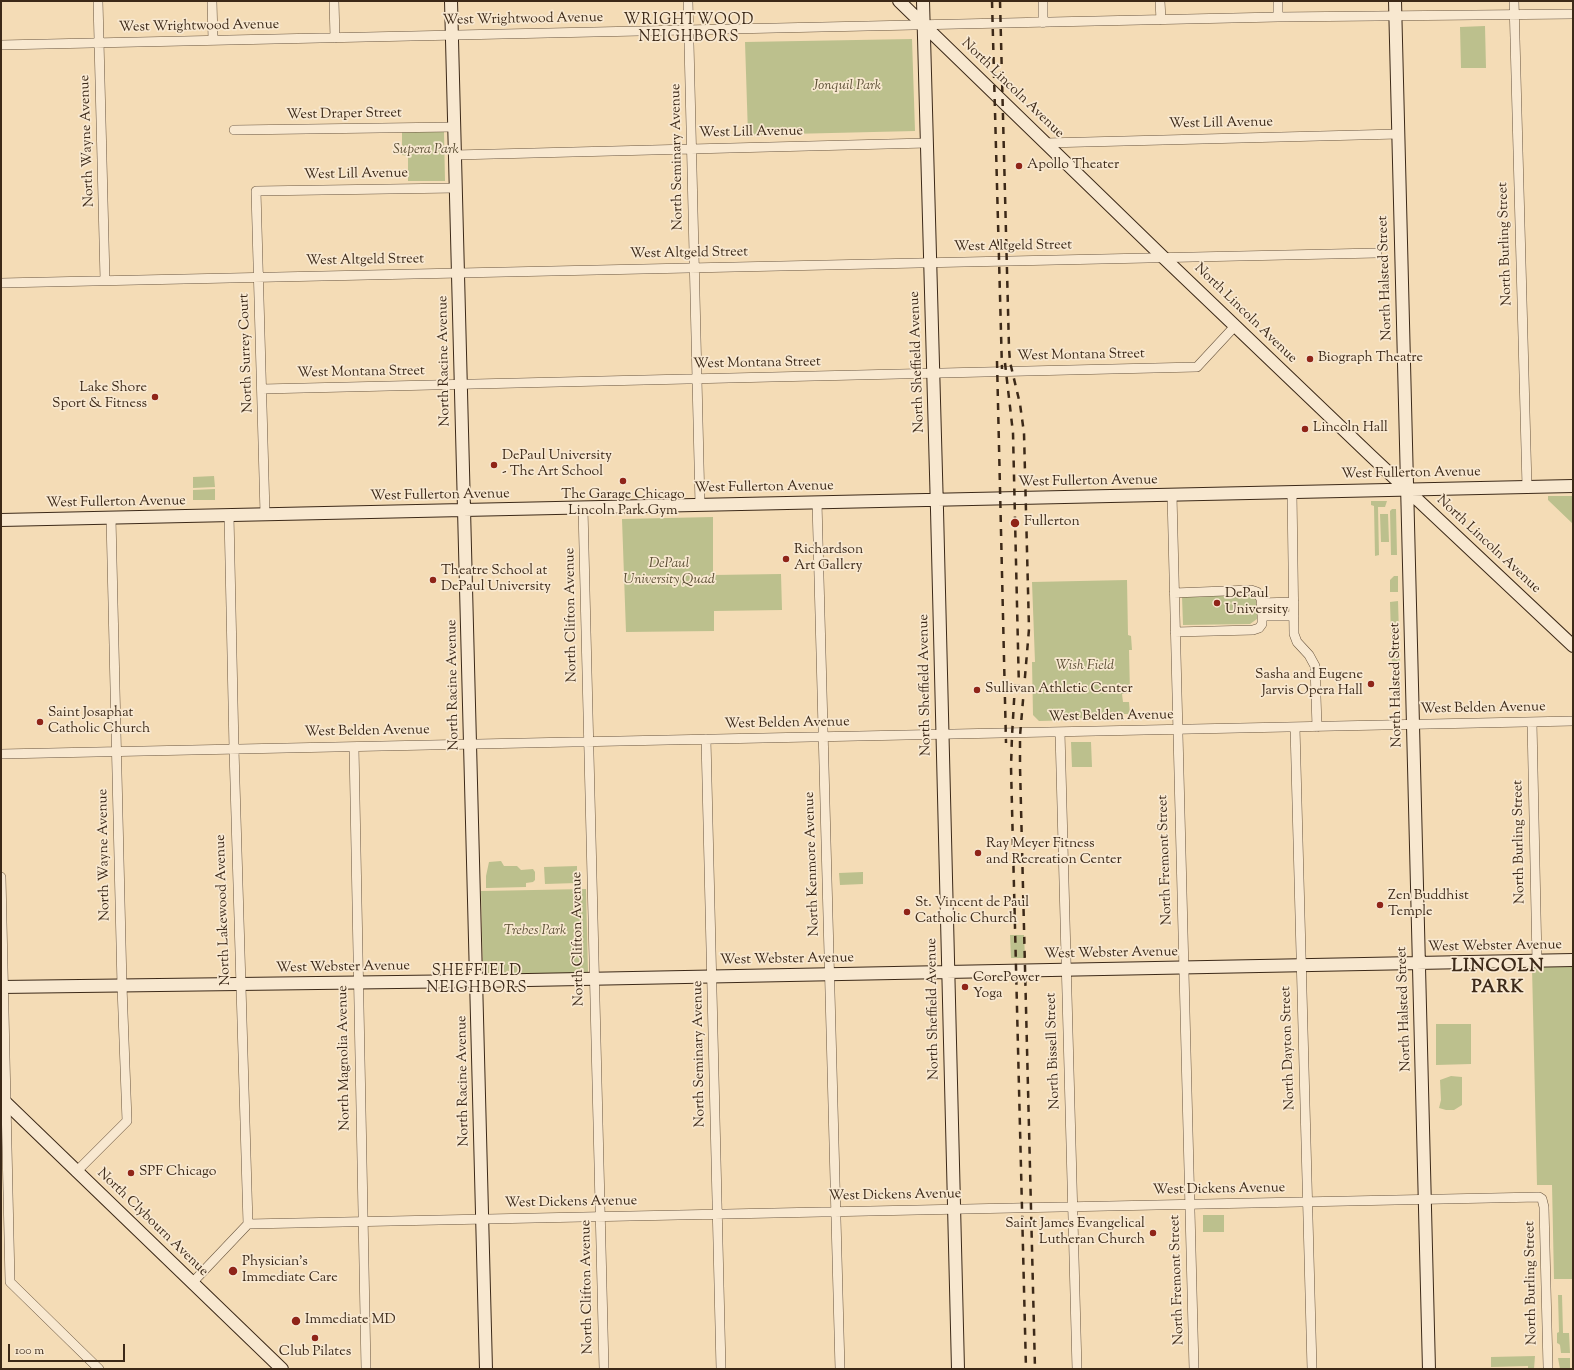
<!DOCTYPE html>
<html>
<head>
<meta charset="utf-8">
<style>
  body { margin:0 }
  #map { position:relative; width:1574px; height:1370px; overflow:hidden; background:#f4dcb6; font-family:"Sorts Mill Goudy",serif }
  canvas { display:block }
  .frame { position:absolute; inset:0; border:2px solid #3c2918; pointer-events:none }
  .scale { position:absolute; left:8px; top:1344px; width:117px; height:18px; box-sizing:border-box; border:2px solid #3c2918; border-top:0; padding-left:5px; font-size:12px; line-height:14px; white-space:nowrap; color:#3c2918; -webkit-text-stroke:3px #f8e8d0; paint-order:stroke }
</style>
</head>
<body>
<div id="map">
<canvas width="1574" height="1370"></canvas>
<div class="frame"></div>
<div class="scale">100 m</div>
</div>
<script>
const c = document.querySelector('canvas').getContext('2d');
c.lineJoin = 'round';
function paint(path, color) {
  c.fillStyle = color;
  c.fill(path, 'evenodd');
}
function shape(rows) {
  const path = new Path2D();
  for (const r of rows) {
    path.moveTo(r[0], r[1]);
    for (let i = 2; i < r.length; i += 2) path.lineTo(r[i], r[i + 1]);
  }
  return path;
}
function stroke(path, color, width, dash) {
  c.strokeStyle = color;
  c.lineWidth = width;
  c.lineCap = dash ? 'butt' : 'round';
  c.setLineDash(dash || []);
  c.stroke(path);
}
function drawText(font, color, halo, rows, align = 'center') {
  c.font = font + ' "Sorts Mill Goudy",serif';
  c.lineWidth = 3.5;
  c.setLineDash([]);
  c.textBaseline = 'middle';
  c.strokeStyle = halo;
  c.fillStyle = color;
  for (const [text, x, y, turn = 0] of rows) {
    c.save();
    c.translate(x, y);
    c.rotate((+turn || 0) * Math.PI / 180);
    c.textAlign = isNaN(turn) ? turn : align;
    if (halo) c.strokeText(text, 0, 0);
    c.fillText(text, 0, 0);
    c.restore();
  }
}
paint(shape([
  [1485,26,1486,68,1461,68,1460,27],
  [912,39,915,131,748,135,745,42],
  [402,132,444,132,445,181,408,181,408,156,402,155],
  [214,476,215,487,193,488,193,477],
  [215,489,215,500,193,500,193,490],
  [1548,496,1573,496,1573,524,1548,500],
  [1371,501,1387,501,1385,507,1378,507,1379,555,1375,556,1374,506,1371,505],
  [1392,509,1396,509,1397,555,1391,555,1390,511],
  [1380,514,1388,514,1389,542,1381,542],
  [713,517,713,575,781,574,782,610,714,611,714,631,626,632,622,519],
  [1394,576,1398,576,1398,592,1390,592,1390,580],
  [1127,580,1128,635,1131,636,1132,650,1129,650,1130,693,1122,694,1123,702,1129,702,1130,714,1121,714,1118,719,1039,721,1033,715,1032,662,1035,662,1032,582],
  [1250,594,1254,596,1257,602,1257,619,1250,624,1183,625,1182,596],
  [1398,601,1400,667,1392,667,1390,602],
  [1071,742,1091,742,1092,767,1072,767],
  [501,861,504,866,517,866,521,870,533,869,535,872,535,880,533,882,526,883,526,887,486,888,486,876,489,862],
  [577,866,577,883,545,884,544,867],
  [863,872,863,884,840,885,839,873],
  [586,889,588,973,483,975,481,891],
  [1010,935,1024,935,1025,958,1011,958],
  [1573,966,1573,1279,1554,1279,1552,1185,1537,1185,1532,967],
  [1436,1024,1471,1024,1471,1064,1436,1065],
  [1451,1076,1462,1077,1462,1105,1454,1110,1446,1110,1439,1108,1441,1100,1440,1080],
  [1203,1215,1224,1215,1224,1232,1203,1232],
  [1558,1295,1562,1295,1563,1333,1569,1333,1570,1353,1561,1353,1560,1345,1559,1344,1557,1343,1557,1333,1559,1332],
  [1535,1356,1534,1369,1528,1369,1528,1366,1491,1367,1491,1357],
  [1558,1358,1570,1358,1570,1369,1560,1369]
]), '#bcc08d');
const street = shape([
  [98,1,105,280],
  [212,1,213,40],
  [334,1,335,38],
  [688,1,700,505],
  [1043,1,1043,23],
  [1160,1,1161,20],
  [1278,1,1278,17],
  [1514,1,1527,487],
  [1,45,1278,17,1573,14],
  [234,130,454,127],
  [1046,143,1398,134],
  [455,155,927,143],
  [1,283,1377,253],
  [262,389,1197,367,1235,326],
  [1292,493,1294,634,1297,642,1309,655,1315,666,1317,727],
  [1172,495,1194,1369],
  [817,502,840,1369],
  [583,508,604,1369],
  [265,514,256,191,456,188],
  [1174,593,1251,590,1257,592,1261,599,1262,616,1262,624,1259,628,1253,630,1175,632],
  [1261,603,1294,602],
  [1262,616,1294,616],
  [1532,722,1537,961],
  [1295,727,1312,1369],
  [1060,732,1077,1369],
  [706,739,721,1369],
  [354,747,366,1369],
  [1,754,1573,721],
  [1,877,10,1282,99,1369],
  [76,1172,127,1121,122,986,111,518],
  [248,1224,1539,1197,1542,1199,1544,1207,1548,1367],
  [193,1282,248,1224,234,749,229,515]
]);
const secondary = shape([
  [451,1,486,1369],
  [899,1,1164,258,1370,455,1573,646],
  [923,1,937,510,958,1369],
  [1395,1,1429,1369],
  [1,520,1573,486],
  [1,987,476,981,1573,960],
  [1,1098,282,1369]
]);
stroke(street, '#6a5640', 10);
stroke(secondary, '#3c2918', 14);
stroke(street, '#f8e8d0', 9);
stroke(secondary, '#f8e8d0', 12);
stroke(shape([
  [992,1,1002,369],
  [1000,1,1009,348,1010,362,1020,404,1024,433,1029,629,1020,736,1020,767,1035,1369],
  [997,361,1006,743],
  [1005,363,1013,433,1019,690],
  [1015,684,1012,736,1011,767,1026,1369]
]), '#3c2918', 2.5, [7, 7]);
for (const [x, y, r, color] of [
  [1019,166,4,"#8f2418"],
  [1310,359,4,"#8f2418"],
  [155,397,4,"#8f2418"],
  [1305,429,4,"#8f2418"],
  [494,465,4,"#8f2418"],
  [623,481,4,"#8f2418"],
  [1015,523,5,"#8f2418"],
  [786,559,4,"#8f2418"],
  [433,580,4,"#8f2418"],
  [1217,603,4,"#8f2418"],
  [1371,684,4,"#8f2418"],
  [977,690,4,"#8f2418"],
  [40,722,4,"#8f2418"],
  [978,853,4,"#8f2418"],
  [1380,905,4,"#8f2418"],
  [907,912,4,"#8f2418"],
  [965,987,4,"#8f2418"],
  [131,1173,4,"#8f2418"],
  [1153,1233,4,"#8f2418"],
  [233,1271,5,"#8f2418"],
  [296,1321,5,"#8f2418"],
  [315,1338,4,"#8f2418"]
]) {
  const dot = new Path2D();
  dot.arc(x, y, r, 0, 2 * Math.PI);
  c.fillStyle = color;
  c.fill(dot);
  stroke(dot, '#f8e8d0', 1.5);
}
drawText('14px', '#3c2918', '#f8e8d0', [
  ["West Wrightwood Avenue",523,20,-1],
  ["West Wrightwood Avenue",199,27,-1],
  ["North Lincoln Avenue",1012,89,44],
  ["West Draper Street",344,115,-1],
  ["West Lill Avenue",1221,124,-1],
  ["West Lill Avenue",751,133,-1],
  ["North Wayne Avenue",88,141,-92],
  ["North Seminary Avenue",678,157,-91],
  ["West Lill Avenue",356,175,-1],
  ["North Burling Street",1506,244,-92],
  ["West Altgeld Street",1013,247,-1],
  ["West Altgeld Street",689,254,-1],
  ["West Altgeld Street",365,261,-1],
  ["North Halsted Street",1386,278,-92],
  ["North Lincoln Avenue",1245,314,44],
  ["North Surrey Court",247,353,-92],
  ["West Montana Street",1081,356,-1],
  ["North Racine Avenue",445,361,-91],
  ["North Sheffield Avenue",918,362,-92],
  ["West Montana Street",757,364,-1],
  ["West Montana Street",361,373,-1],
  ["West Fullerton Avenue",1411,474,-1],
  ["West Fullerton Avenue",1088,482,-1],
  ["West Fullerton Avenue",764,488,-1],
  ["West Fullerton Avenue",440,496,-1],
  ["West Fullerton Avenue",116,503,-1],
  ["North Lincoln Avenue",1488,545,43],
  ["North Clifton Avenue",572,615,-91],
  ["North Racine Avenue",454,685,-91],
  ["North Sheffield Avenue",926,685,-91],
  ["North Halsted Street",1397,685,-91],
  ["West Belden Avenue",1483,709,-1],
  ["West Belden Avenue",1111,717,-1],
  ["West Belden Avenue",787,724,-1],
  ["West Belden Avenue",367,732,-1],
  ["North Burling Street",1520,842,-91],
  ["North Wayne Avenue",105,855,-91],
  ["North Fremont Street",1166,860,-92],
  ["North Kenmore Avenue",813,864,-92],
  ["North Lakewood Avenue",224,910,-92],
  ["North Clifton Avenue",579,939,-91],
  ["West Webster Avenue",1495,947,-1],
  ["West Webster Avenue",1111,954,-1],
  ["West Webster Avenue",787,960,-1],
  ["West Webster Avenue",343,968,-1],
  ["North Sheffield Avenue",934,1009,-91],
  ["North Halsted Street",1405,1009,-92],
  ["North Dayton Street",1289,1048,-92],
  ["North Bissell Street",1054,1051,-92],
  ["North Seminary Avenue",700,1054,-91],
  ["North Magnolia Avenue",345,1058,-91],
  ["North Racine Avenue",464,1081,-91],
  ["West Dickens Avenue",1219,1190,-1],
  ["West Dickens Avenue",895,1196,-1],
  ["West Dickens Avenue",571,1203,-1],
  ["North Clybourn Avenue",152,1223,44],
  ["North Fremont Street",1178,1280,-92],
  ["North Burling Street",1532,1283,-91],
  ["North Clifton Avenue",588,1287,-91]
]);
drawText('italic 14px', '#5c4f35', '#f8e8d0', [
  ["Jonquil Park",847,87],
  ["Supera Park",426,151],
  ["DePaul",669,565],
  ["University Quad",669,581],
  ["Wish Field",1085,667],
  ["Trebes Park",535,932]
]);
drawText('14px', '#3c2918', '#f8e8d0', [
  ["Apollo Theater",1027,166],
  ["Biograph Theatre",1318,359],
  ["Lake Shore",147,389,"right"],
  ["Sport & Fitness",147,405,"right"],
  ["Lincoln Hall",1313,429],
  ["DePaul University",502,457],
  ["- The Art School",502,473],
  ["The Garage Chicago",623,496,"center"],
  ["Lincoln Park Gym",623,512,"center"],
  ["Fullerton",1024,523],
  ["Richardson",794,551],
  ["Art Gallery",794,567],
  ["Theatre School at",441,572],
  ["DePaul University",441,588],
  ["DePaul",1225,595],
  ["University",1225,611],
  ["Sasha and Eugene",1363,676,"right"],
  ["Jarvis Opera Hall",1363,692,"right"],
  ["Sullivan Athletic Center",985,690],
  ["Saint Josaphat",48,714],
  ["Catholic Church",48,730],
  ["Ray Meyer Fitness",986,845],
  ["and Recreation Center",986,861],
  ["Zen Buddhist",1388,897],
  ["Temple",1388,913],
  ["St. Vincent de Paul",915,904],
  ["Catholic Church",915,920],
  ["CorePower",973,979],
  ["Yoga",973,995],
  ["SPF Chicago",139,1173],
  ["Saint James Evangelical",1145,1225,"right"],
  ["Lutheran Church",1145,1241,"right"],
  ["Physician's",242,1263],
  ["Immediate Care",242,1279],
  ["Immediate MD",305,1321],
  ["Club Pilates",315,1353,"center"]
], 'left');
c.letterSpacing = '1px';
drawText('15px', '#3c2918', '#f8e8d0', [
  ["WRIGHTWOOD",689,21],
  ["NEIGHBORS",689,38],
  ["SHEFFIELD",477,972],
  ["NEIGHBORS",477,989]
]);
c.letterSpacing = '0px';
c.letterSpacing = '1px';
drawText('bold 18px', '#3c2918', '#f8e8d0', [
  ["LINCOLN",1498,968],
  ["PARK",1498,989]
]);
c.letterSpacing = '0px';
</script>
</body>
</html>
